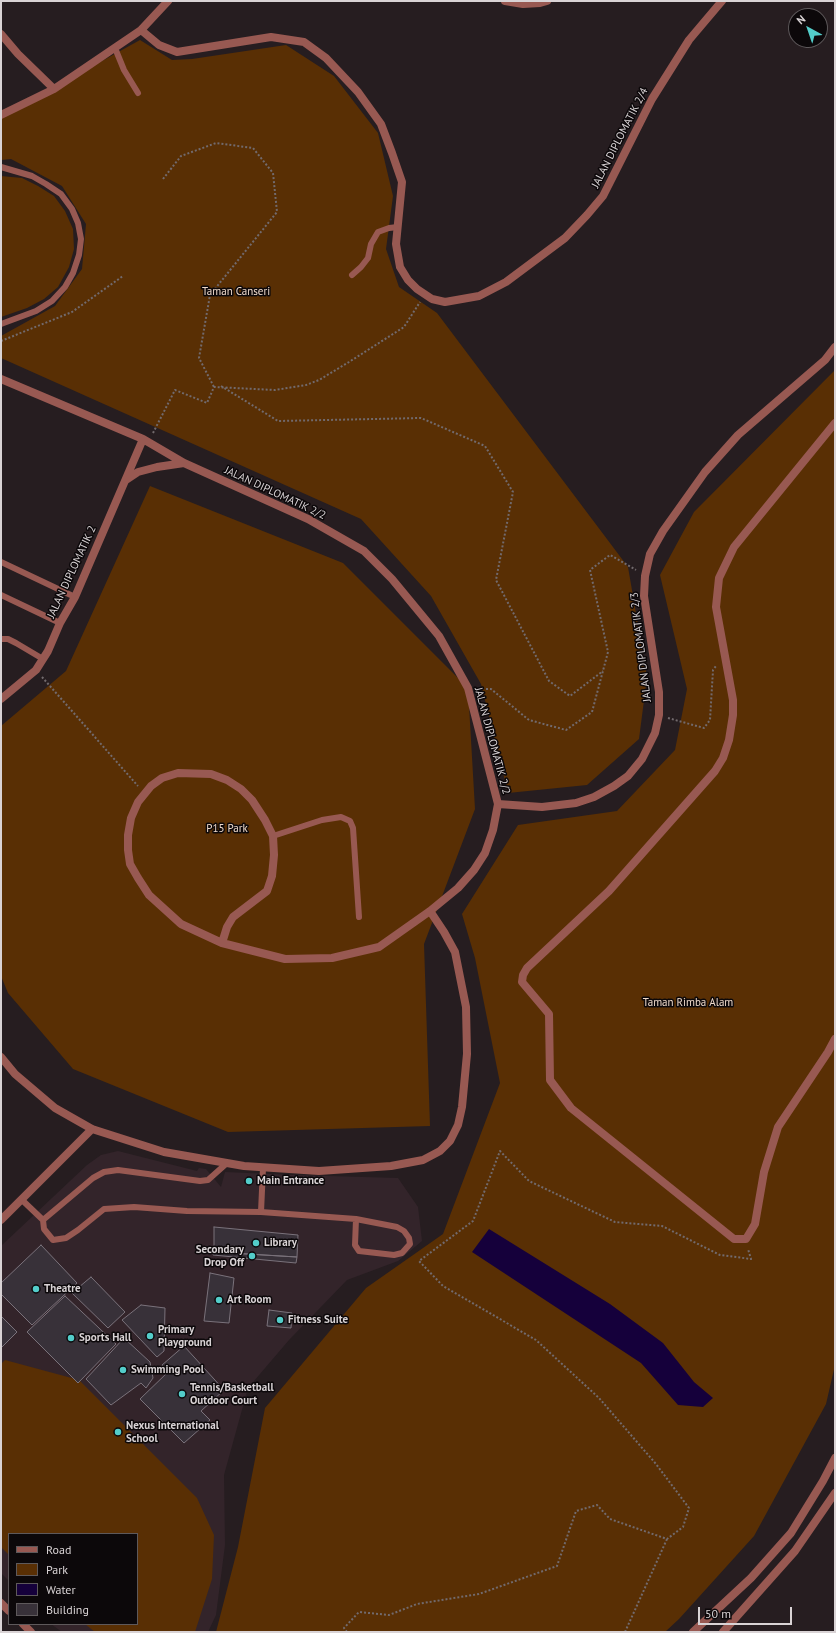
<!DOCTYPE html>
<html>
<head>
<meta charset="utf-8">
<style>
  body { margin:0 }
  #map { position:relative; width:836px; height:1633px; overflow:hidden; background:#261d20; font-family:"PT Sans",sans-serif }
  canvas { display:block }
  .frame { position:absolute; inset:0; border:2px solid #d9d3d5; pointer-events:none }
  .legend { position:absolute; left:8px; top:1533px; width:130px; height:92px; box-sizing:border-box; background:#0c080a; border:1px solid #5e595b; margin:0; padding:5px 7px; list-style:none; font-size:12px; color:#d9d3d5 }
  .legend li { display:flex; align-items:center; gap:8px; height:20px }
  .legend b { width:20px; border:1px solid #5e595b }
  .north { position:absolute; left:788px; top:8px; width:40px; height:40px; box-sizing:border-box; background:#0c080a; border:1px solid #5e595b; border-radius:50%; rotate:320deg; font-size:11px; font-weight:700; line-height:16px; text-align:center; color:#d9d3d5 }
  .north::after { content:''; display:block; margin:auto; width:14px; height:18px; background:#53cdca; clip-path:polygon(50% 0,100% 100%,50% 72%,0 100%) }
  .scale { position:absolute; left:698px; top:1607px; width:94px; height:18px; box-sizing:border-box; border:2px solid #d9d3d5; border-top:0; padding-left:5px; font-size:12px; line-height:14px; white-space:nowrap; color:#d9d3d5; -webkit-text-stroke:3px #0c080a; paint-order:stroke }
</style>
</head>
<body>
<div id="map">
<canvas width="836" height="1633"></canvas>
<div class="frame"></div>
<ul class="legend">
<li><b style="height:5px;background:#985952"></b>Road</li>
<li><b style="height:11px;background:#592f04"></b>Park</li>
<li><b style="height:11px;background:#15003b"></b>Water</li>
<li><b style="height:11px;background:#383139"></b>Building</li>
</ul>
<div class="north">N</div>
<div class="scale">50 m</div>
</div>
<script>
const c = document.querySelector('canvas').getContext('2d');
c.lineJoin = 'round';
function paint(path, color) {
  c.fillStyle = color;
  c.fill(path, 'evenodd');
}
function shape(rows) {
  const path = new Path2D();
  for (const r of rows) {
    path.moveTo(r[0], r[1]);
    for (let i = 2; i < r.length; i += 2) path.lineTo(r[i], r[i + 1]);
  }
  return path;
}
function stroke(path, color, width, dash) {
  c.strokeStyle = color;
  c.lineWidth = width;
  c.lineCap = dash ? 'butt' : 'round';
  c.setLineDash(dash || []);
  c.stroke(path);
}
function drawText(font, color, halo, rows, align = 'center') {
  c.font = font + ' "PT Sans",sans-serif';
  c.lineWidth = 3;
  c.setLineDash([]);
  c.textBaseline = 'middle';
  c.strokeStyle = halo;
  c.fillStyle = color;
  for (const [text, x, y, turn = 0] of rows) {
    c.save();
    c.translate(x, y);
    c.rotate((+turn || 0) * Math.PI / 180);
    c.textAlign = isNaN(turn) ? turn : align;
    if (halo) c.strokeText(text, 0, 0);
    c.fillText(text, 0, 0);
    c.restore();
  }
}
paint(shape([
  [118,1151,197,1171,199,1168,206,1169,221,1187,225,1172,293,1175,398,1178,418,1207,422,1241,398,1261,347,1280,289,1340,248,1388,224,1475,225,1545,216,1615,208,1632,62,1632,51,1624,137,1624,137,1534,9,1534,9,1581,1,1573,1,1246,87,1165,101,1155]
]), '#33242a');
paint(shape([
  [140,40,172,60,192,59,286,45,334,76,378,133,393,196,386,249,399,287,437,313,628,567,647,677,639,739,587,785,508,793,481,684,431,596,361,519,1,358,1,336,55,306,82,269,86,224,62,186,11,159,1,160,1,117],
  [1,176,22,178,38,186,54,196,65,211,73,229,74,249,69,267,58,287,44,299,27,308,1,317],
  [835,370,835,1365,826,1404,754,1536,679,1619,665,1632,216,1632,238,1547,265,1408,366,1288,443,1234,500,1083,475,958,462,914,518,825,617,811,675,750,687,689,660,575,694,512],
  [150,486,343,563,468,688,475,809,424,944,430,1126,228,1132,73,1069,8,993,1,976,1,726,66,671],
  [5,1360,79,1380,197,1498,214,1535,212,1579,195,1632,95,1632,85,1624,137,1624,137,1534,9,1534,9,1555,1,1547,1,1364]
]), '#592f04');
paint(shape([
  [489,1229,610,1304,663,1343,694,1382,713,1398,703,1407,678,1405,641,1363,472,1252]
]), '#15003b');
const building = shape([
  [214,1227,298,1235,297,1257,214,1252,214,1227],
  [41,1245,77,1283,32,1325,1,1294,1,1283,41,1245],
  [214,1252,297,1257,296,1263,213,1255,214,1252],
  [210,1273,234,1278,229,1323,204,1321,210,1273],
  [91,1277,125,1312,108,1328,72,1293,91,1277],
  [65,1296,116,1344,78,1383,27,1332,65,1296],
  [141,1305,165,1308,164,1351,157,1357,122,1320,141,1305],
  [269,1310,292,1313,291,1328,267,1326,269,1310],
  [1,1316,17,1332,1,1348,1,1316],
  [124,1338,150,1362,153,1378,146,1388,141,1383,111,1405,86,1379,124,1338],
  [184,1346,224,1390,201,1411,210,1420,184,1443,140,1399,168,1372,162,1365,184,1346]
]);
paint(building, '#383139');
stroke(building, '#7a727b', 1);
stroke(shape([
  [163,179,181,156,216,143,253,148,273,173,277,212,210,295,199,358,214,387],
  [1,341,72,312,123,276],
  [221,386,278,421,421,418,485,446,513,492,496,580,549,681,570,696,603,671],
  [153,433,175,390,207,403,214,387,275,390,306,385,319,380,349,362,404,327,420,302],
  [42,677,138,786],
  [478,689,491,689,529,720,566,730,592,712,608,652,590,570,610,555,636,570],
  [668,718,704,728,710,720,713,670,716,666],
  [347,1632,344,1628,359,1612,389,1615,417,1604,479,1594,557,1566,576,1511,597,1505,610,1519,667,1539,683,1527,689,1508,656,1464,599,1398,536,1340,443,1286,419,1261,473,1221,500,1151,529,1181,615,1222,662,1226,720,1255,751,1259,748,1249],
  [625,1632,667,1539]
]), '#726a6d', 2, [2, 2]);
stroke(shape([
  [115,48,124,70,138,93],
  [1,167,32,176,46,184,61,194,72,209,78,223,81,239,79,255,73,273,65,287,52,301,36,311,1,324],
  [352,275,361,267,368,258,371,244,378,232,389,228,398,227],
  [1,562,75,597],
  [1,595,60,623],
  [1,639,8,639,16,643,43,659],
  [273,836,322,820,341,817,350,821,353,828,359,917],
  [21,1199,43,1220,44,1229,53,1240,66,1238,78,1230,104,1209,134,1207,187,1211,261,1212,356,1219,397,1227,404,1231,409,1238,410,1244,402,1253,394,1255,359,1251,355,1245,356,1219],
  [261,1212,263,1168],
  [43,1220,93,1178,104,1172,118,1170,200,1181,208,1180,227,1163]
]), '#985952', 6);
stroke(shape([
  [505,1,523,4,540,3,547,1],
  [141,30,159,45,177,52,271,37,304,42,326,58,358,92,381,124,392,153,402,182,396,244,400,267,408,280,417,289,432,299,445,302,479,296,506,282,565,238,587,215,603,196,652,99,689,40,722,1],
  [1,34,18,54,54,89],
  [1,115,54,89,141,30,168,1],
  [1,379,143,439,184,463,308,519,364,551,392,579,439,636,468,688,498,804,493,830,485,853,474,870,458,888,430,911,379,947,332,958,285,959,222,943,181,924,149,895,138,878,130,864,128,850,128,835,131,818,138,802,151,786,162,778,178,773,211,774,227,780,241,789,252,800,265,820,273,836,274,855,272,876,267,891,233,917,227,927,222,943],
  [835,423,734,547,719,578,716,607,733,700,733,715,729,740,723,758,715,771,609,891,527,968,523,975,522,982,549,1014,550,1080,571,1108,734,1239,746,1239,755,1224,764,1172,778,1127,828,1052,835,1039],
  [126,480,138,472,157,467,184,463],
  [1,699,36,670,48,651,60,623,75,597,143,439],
  [498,804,542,807,576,803,594,797,614,786,628,776,642,759,655,733,659,715,659,692,644,596,645,576,650,554,663,531,705,472,738,435,825,360,835,347],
  [1,1057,15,1074,55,1108,92,1129,164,1152,244,1166,319,1171,391,1166,423,1160,440,1151,450,1141,458,1125,462,1107,467,1054,466,1007,455,952,444,932,430,911],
  [1,1220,92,1129]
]), '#985952', 8);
stroke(shape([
  [1,1603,9,1611],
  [23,1624,31,1632],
  [693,1632,751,1578,791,1533,823,1481,835,1458],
  [723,1632,795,1551,835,1493]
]), '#985952', 8);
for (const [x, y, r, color] of [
  [249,1181,4,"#53cdca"],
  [256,1243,4,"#53cdca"],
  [252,1256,4,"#53cdca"],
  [36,1289,4,"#53cdca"],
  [219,1300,4,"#53cdca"],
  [280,1320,4,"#53cdca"],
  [150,1336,4,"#53cdca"],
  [71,1338,4,"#53cdca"],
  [123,1370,4,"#53cdca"],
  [182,1394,4,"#53cdca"],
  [118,1432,4,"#53cdca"]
]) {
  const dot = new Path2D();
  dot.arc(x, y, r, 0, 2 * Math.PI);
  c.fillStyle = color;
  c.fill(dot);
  stroke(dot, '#0c080a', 1.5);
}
drawText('11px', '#d9d3d5', '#0c080a', [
  ["JALAN DIPLOMATIK 2/4",620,138,-63],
  ["JALAN DIPLOMATIK 2/2",275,493,25],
  ["JALAN DIPLOMATIK 2",72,572,-65],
  ["JALAN DIPLOMATIK 2/3",641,647,-97],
  ["JALAN DIPLOMATIK 2/2",492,741,75]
]);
drawText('11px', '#f0dbcc', '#0c080a', [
  ["Taman Canseri",236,292],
  ["P15 Park",227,829],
  ["Taman Rimba Alam",688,1003]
]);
drawText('bold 11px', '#d9d3d5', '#0c080a', [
  ["Main Entrance",257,1181],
  ["Library",264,1243],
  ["Secondary",244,1250,"right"],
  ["Drop Off",244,1263,"right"],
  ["Theatre",44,1289],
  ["Art Room",227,1300],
  ["Fitness Suite",288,1320],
  ["Primary",158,1330],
  ["Playground",158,1343],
  ["Sports Hall",79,1338],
  ["Swimming Pool",131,1370],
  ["Tennis/Basketball",190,1388],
  ["Outdoor Court",190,1401],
  ["Nexus International",126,1426],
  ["School",126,1439]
], 'left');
</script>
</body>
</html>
